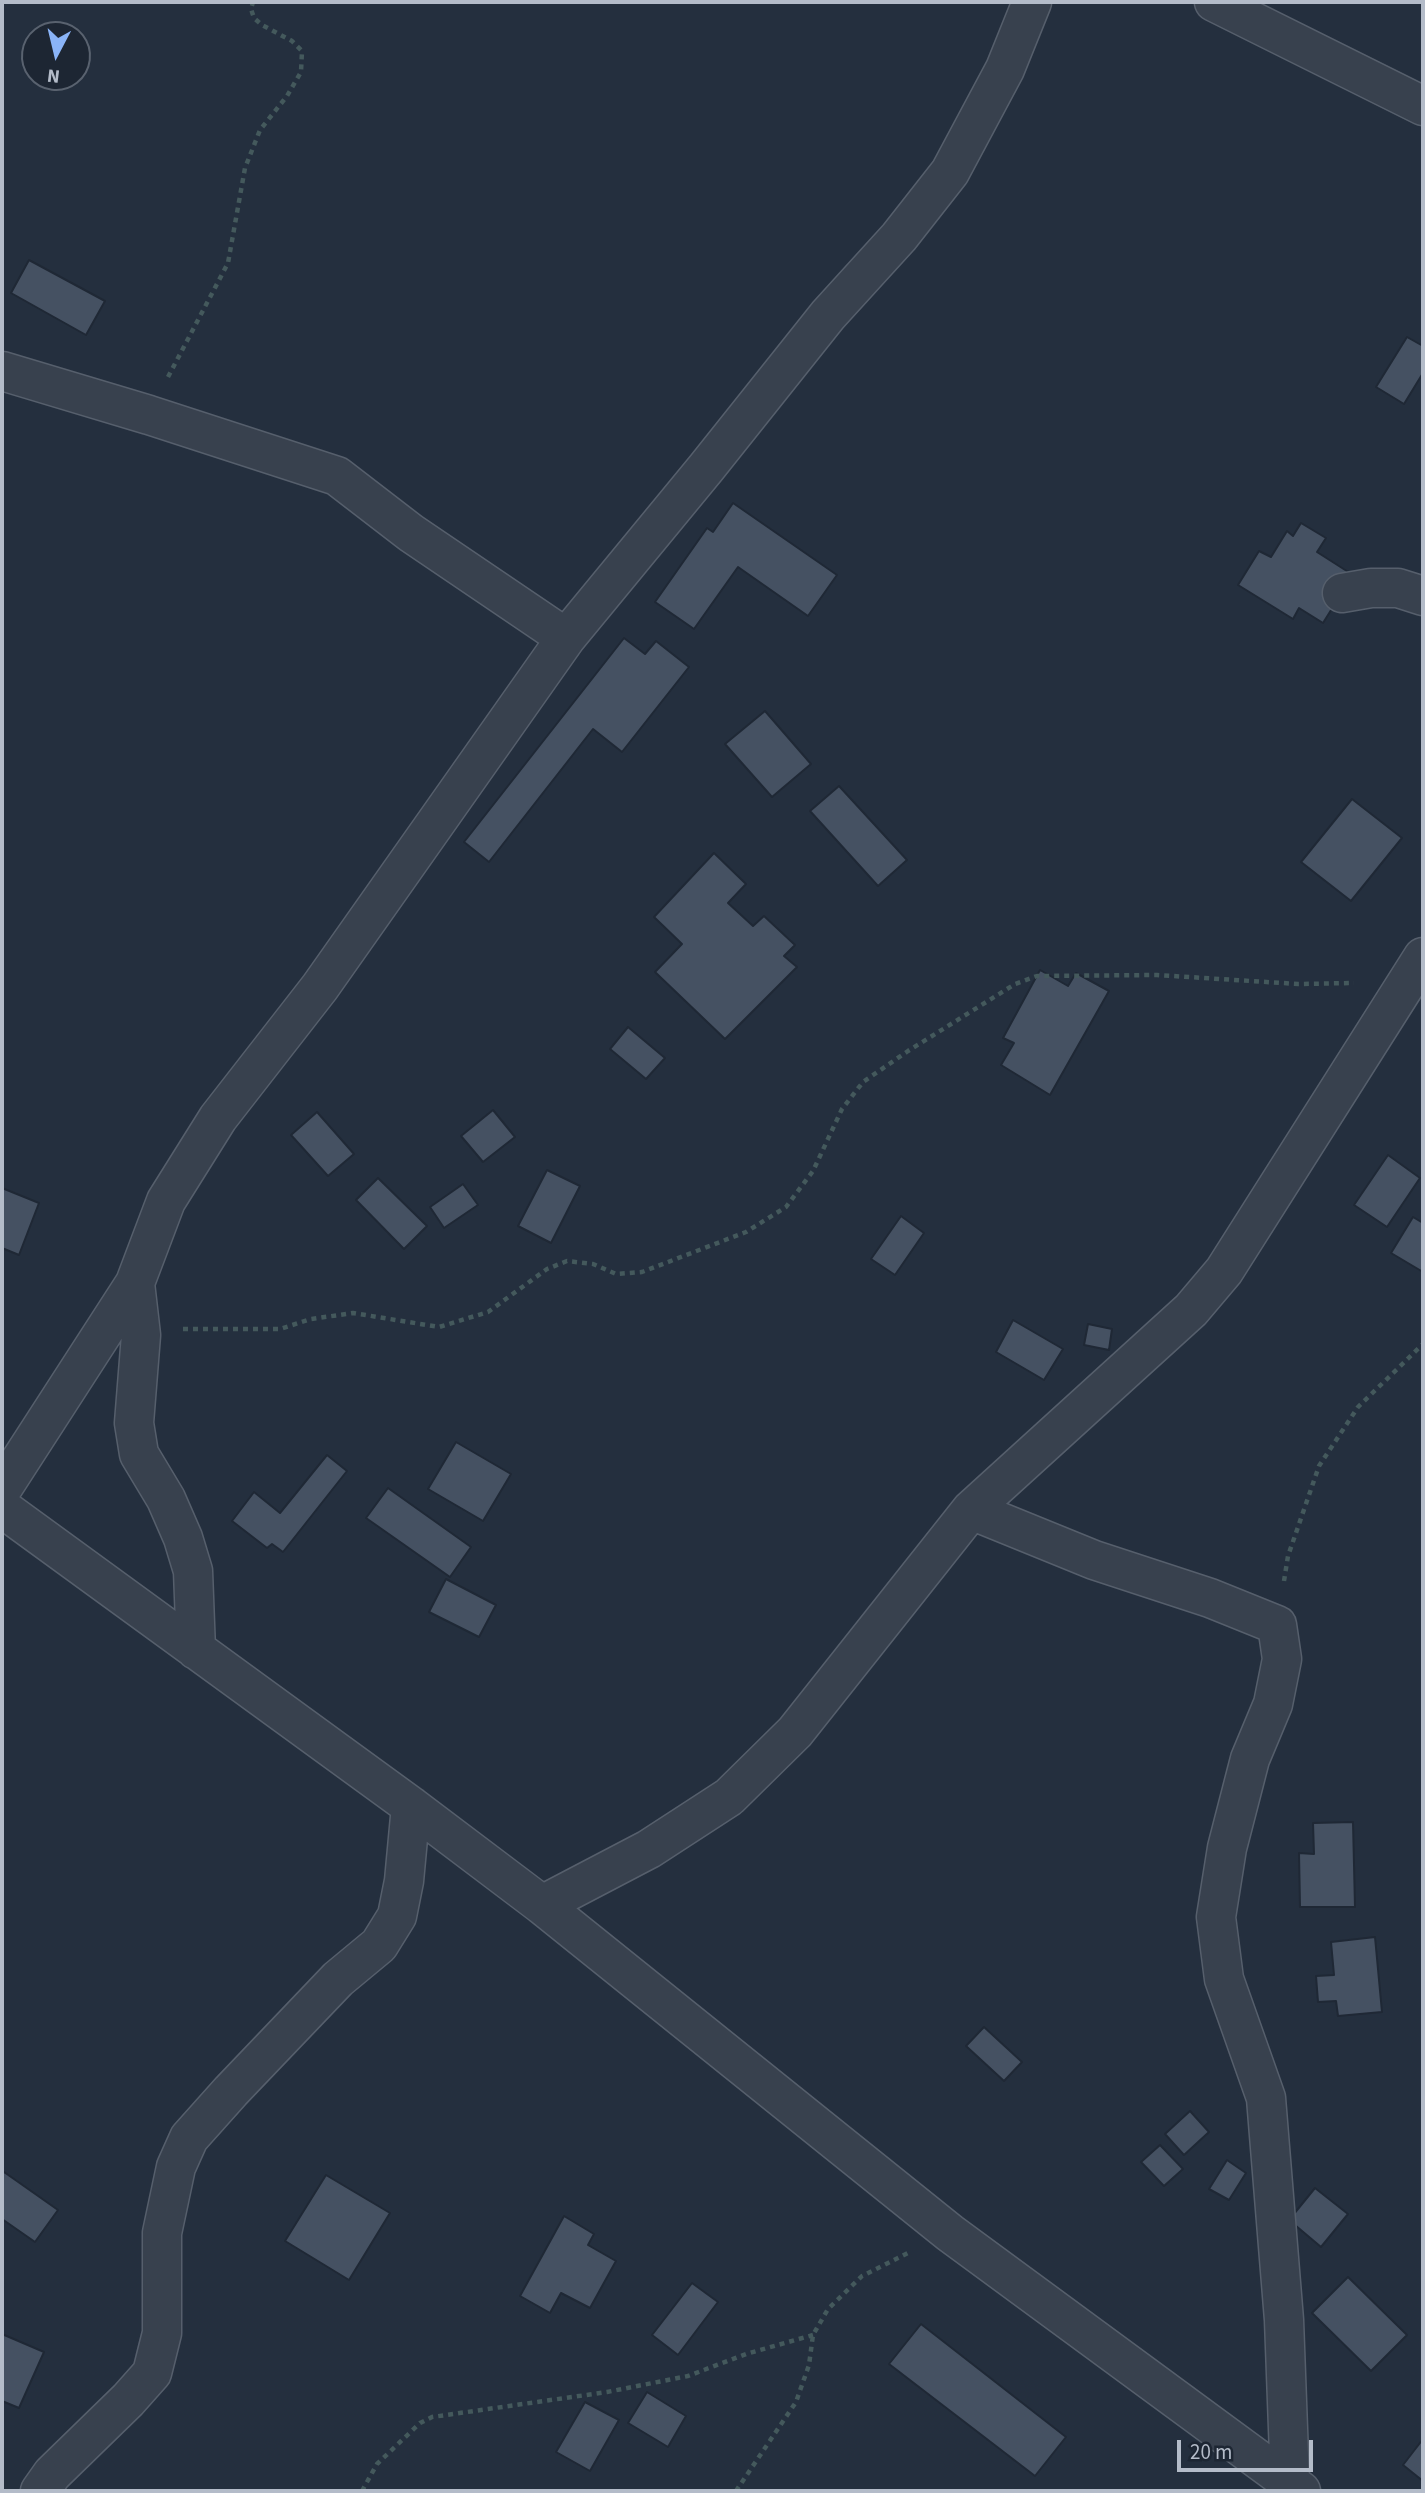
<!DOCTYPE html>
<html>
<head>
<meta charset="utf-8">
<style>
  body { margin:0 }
  #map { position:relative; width:1425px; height:2493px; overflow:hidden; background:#242f3e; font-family:"Source Sans 3",sans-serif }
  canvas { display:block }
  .frame { position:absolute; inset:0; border:4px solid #b4bcc9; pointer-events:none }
  .north { position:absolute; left:21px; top:21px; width:70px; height:70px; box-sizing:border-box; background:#1d2633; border:2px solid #59626f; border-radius:50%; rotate:187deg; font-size:19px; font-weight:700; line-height:28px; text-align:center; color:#b4bcc9 }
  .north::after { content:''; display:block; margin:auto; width:24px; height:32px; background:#8ab4f8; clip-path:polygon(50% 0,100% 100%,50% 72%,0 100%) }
  .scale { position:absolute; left:1177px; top:2440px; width:136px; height:32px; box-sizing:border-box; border:4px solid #b4bcc9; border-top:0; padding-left:9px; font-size:21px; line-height:24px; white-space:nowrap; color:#b4bcc9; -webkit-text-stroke:5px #1d2633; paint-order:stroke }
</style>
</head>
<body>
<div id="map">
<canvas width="1425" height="2493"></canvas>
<div class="frame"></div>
<div class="north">N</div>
<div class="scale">20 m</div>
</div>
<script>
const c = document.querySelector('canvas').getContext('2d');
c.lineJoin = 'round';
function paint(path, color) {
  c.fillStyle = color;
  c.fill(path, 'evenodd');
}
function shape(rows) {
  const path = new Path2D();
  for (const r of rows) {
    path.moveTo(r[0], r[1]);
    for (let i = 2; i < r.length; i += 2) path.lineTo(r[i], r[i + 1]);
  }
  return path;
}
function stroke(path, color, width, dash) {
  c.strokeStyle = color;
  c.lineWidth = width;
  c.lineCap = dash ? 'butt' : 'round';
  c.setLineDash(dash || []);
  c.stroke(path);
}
const building = shape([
  [29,260,105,301,86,335,11,293,29,260],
  [1407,337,1423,346,1423,373,1404,404,1376,387,1407,337],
  [733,503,837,575,808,616,738,567,694,629,655,602,707,528,713,532,733,503],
  [1301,523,1326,538,1317,552,1353,575,1323,623,1299,608,1293,619,1238,585,1259,551,1271,557,1287,531,1293,536,1301,523],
  [624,638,645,654,656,641,689,667,622,752,593,729,489,862,464,842,624,638],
  [765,711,811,764,772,797,725,744,765,711],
  [839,786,907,860,878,886,810,811,839,786],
  [1352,799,1402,838,1351,901,1301,862,1352,799],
  [714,853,746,884,728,903,753,926,764,916,795,945,784,956,797,967,725,1039,655,972,682,944,654,917,714,853],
  [1040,970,1068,986,1076,973,1109,991,1050,1095,1001,1065,1014,1043,1003,1038,1040,970],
  [628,1027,665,1058,646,1079,610,1049,628,1027],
  [493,1110,515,1137,483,1162,461,1136,493,1110],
  [317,1112,354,1154,328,1176,291,1135,317,1112],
  [1388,1155,1420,1178,1387,1227,1354,1205,1388,1155],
  [547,1170,580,1186,551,1243,518,1226,547,1170],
  [378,1178,427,1226,404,1249,356,1200,378,1178],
  [463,1184,478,1205,444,1228,430,1207,463,1184],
  [2,1188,39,1203,19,1255,2,1248,2,1188],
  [901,1216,924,1233,895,1275,871,1259,901,1216],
  [1413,1217,1423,1223,1423,1272,1391,1253,1413,1217],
  [1013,1320,1063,1349,1044,1380,996,1352,1013,1320],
  [1088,1324,1112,1329,1109,1350,1084,1345,1088,1324],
  [456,1442,511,1474,483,1521,428,1489,456,1442],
  [327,1455,347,1471,283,1552,272,1544,267,1548,232,1521,254,1492,280,1513,327,1455],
  [388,1488,471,1547,450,1577,366,1518,388,1488],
  [446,1579,496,1605,479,1637,429,1612,446,1579],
  [1422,1662,1423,1662,1423,1696,1422,1696,1422,1662],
  [1353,1822,1355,1907,1300,1907,1299,1853,1314,1854,1313,1823,1353,1822],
  [1375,1937,1382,2012,1338,2016,1336,2001,1318,2002,1316,1976,1334,1975,1331,1942,1375,1937],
  [984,2027,1022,2062,1004,2081,966,2046,984,2027],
  [1190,2111,1209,2132,1184,2155,1165,2134,1190,2111],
  [1160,2145,1183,2169,1164,2186,1141,2162,1160,2145],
  [1227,2160,1246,2173,1229,2200,1209,2189,1227,2160],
  [4,2172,58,2210,35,2242,2,2219,2,2175,4,2172],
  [326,2175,390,2213,349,2280,285,2241,326,2175],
  [1315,2188,1348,2214,1321,2247,1289,2220,1315,2188],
  [564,2216,594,2234,588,2245,616,2261,590,2308,561,2293,550,2313,520,2296,564,2216],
  [1348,2277,1407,2335,1371,2371,1312,2313,1348,2277],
  [692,2283,718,2302,678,2355,652,2335,692,2283],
  [921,2324,1066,2437,1035,2476,889,2364,921,2324],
  [2,2334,44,2352,19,2408,2,2401,2,2334],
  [647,2392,686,2416,668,2447,628,2423,647,2392],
  [585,2402,619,2420,590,2471,556,2452,585,2402],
  [1423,2439,1423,2481,1403,2465,1423,2439]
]);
paint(building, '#455162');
stroke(building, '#1f2835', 2);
const minor = shape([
  [1214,2,1423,106],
  [2,371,149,415,337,476,411,533,566,638],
  [1342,593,1371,588,1398,588,1423,596],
  [135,1283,141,1335,134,1423,139,1454,166,1499,183,1538,193,1571,196,1650],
  [2,1489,135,1283,166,1201,218,1118,320,987,566,638,706,468,828,315,899,237,950,172,1005,69,1032,2],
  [2,1508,411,1806,542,1905,950,2233,1301,2491],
  [971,1510,1094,1560,1210,1598,1277,1625,1282,1659,1273,1704,1250,1759,1227,1848,1216,1917,1224,1979,1266,2098,1284,2320,1290,2483],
  [542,1905,649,1849,729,1797,795,1732,971,1510,1191,1310,1224,1271,1423,957],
  [40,2491,52,2474,128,2400,152,2373,162,2333,162,2233,176,2167,189,2138,231,2091,338,1979,379,1945,397,1916,404,1881,411,1806]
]);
stroke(minor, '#565f6c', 41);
stroke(shape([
  [168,377,228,263,245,168,260,130,287,96,301,72,302,51,292,41,262,25,254,18,251,9,253,2],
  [183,1329,280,1329,311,1319,353,1313,439,1327,488,1312,547,1269,567,1261,593,1264,616,1274,642,1272,746,1232,786,1207,813,1171,842,1109,863,1082,908,1051,1015,984,1037,976,1157,975,1298,984,1354,983],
  [1284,1581,1288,1556,1319,1466,1358,1407,1423,1344],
  [362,2491,377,2464,420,2423,432,2417,607,2392,688,2376,746,2354,813,2335],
  [736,2491,796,2402,809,2365,813,2335,828,2309,862,2276,908,2253]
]), '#44595c', 4.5, [5, 5]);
stroke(minor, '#38414e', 38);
</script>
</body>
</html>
